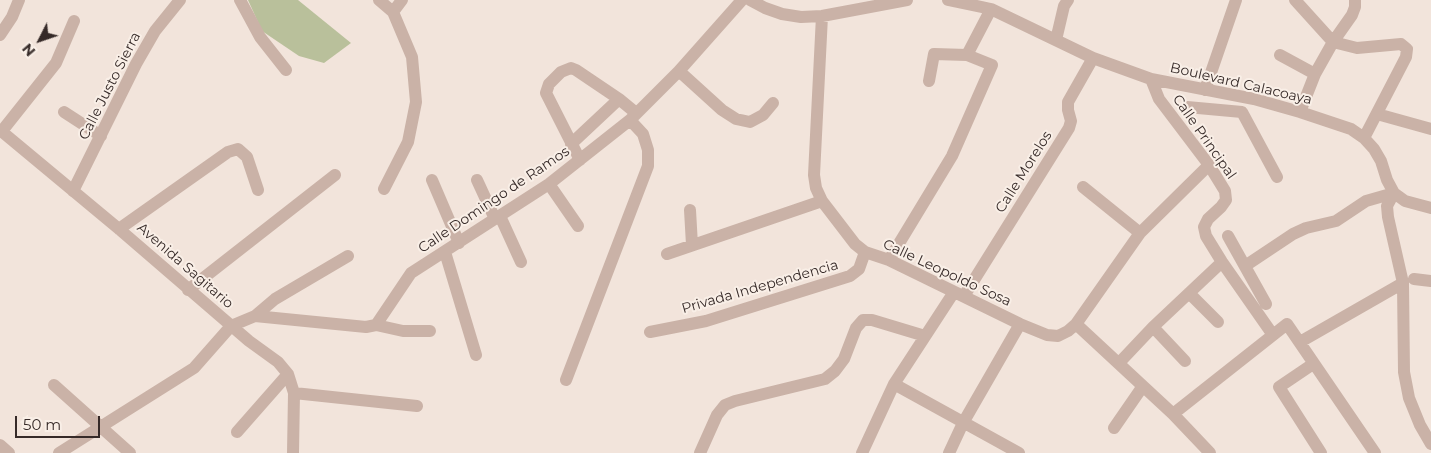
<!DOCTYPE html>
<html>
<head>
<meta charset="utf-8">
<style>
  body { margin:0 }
  #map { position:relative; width:1431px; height:453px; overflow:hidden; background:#f2e4db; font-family:Montserrat,sans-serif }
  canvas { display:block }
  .north { position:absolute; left:15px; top:15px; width:50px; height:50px; -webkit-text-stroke:4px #f9efe7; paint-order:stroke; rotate:229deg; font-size:14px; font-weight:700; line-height:20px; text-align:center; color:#362a28 }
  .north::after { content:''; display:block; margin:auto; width:18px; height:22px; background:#362a28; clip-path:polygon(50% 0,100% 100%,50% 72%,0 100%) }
  .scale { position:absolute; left:15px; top:416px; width:85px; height:22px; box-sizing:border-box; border:2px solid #362a28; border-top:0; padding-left:6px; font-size:15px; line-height:18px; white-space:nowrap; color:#362a28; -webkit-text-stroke:4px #f9efe7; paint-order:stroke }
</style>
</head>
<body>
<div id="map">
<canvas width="1431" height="453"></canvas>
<div class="north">N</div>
<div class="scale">50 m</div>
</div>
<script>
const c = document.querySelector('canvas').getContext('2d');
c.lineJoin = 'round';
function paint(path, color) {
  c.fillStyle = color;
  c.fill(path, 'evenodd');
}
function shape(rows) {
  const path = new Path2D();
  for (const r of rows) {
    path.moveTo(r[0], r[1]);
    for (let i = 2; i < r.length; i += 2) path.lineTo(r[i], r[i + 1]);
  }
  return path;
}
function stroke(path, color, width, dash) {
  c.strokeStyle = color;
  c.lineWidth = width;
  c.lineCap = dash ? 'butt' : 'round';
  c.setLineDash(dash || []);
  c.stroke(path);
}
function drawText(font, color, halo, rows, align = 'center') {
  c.font = font + ' Montserrat,sans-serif';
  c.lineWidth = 4;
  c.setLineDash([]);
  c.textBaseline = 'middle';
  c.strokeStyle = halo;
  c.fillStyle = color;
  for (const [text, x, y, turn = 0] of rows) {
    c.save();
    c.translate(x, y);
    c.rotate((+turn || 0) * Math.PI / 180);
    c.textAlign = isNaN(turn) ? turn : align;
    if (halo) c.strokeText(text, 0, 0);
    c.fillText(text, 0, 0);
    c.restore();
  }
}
paint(shape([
  [248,0,298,0,351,43,324,63,299,56,262,31]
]), '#b9c09b');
stroke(shape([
  [240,0,260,37,286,70],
  [379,0,393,12,412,57,416,102,408,142,384,189],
  [750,0,765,8,782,14,801,17,822,16,907,0],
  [948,0,991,9,1093,58,1151,79,1254,99,1300,112,1351,129,1364,138,1374,149,1381,161,1387,180,1394,193,1405,201,1431,208],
  [1295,0,1333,42,1357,48,1401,44,1407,49,1406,57,1364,138],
  [393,12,402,0],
  [822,16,814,175,816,188,822,201,855,244,865,252,889,260,1020,324,1047,335,1058,336,1068,331,1076,324,1140,233,1209,165],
  [0,35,12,17,19,0],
  [1056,40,1064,6,1068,0],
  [967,55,991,9],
  [1280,55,1315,74],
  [679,71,722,110,736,119,750,122,763,115,773,103],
  [1151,79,1159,99,1209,165,1225,191,1226,200,1221,207,1208,219,1204,227,1206,236,1222,262,1273,335],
  [1205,90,1236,0],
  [1187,107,1242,112,1277,177],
  [64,112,101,136],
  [1300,112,1315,74,1333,42,1352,15,1355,7,1355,0],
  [1377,114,1431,129],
  [0,130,119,229,249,341,278,362,288,374,294,393,293,453],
  [2,131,56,63,74,21],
  [571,144,619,99],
  [580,160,546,93,549,84,561,72,571,68,576,70,619,99,636,113],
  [432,180,459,243],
  [477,180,495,219],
  [549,184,578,226],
  [1083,187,1140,233],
  [73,191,136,64,155,31,180,0],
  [1394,193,1387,206,1388,217,1403,283,1404,372,1409,398,1420,425,1431,444],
  [690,210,692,245],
  [500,216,521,262],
  [119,229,228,152,238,149,247,157,258,190],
  [1228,236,1266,304],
  [445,252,476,355],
  [667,254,822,201],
  [889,260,952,156,992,65,967,55,934,54,929,81],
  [1245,266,1293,234,1306,228,1336,221,1366,201,1394,193],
  [1414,279,1431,281],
  [188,290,335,175],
  [1189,293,1218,322],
  [964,296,1069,128,1071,121,1068,110,1068,102,1093,58],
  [255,316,366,327,376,325,403,331,430,331],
  [1076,324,1173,414,1210,453],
  [376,325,411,273,549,184,630,120,679,71,742,0],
  [1153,327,1185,361],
  [650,332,706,321,850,276,859,269,865,252],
  [1300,342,1403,283],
  [1119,363,1153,327,1222,262],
  [1313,364,1279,387,1321,453],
  [566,380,648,166,648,150,643,134,630,120],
  [894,384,1019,453],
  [54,385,130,453],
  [294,393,417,406],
  [1173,414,1287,324,1375,453],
  [1114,428,1143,386],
  [237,432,288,374],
  [0,445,9,453],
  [59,453,194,368,231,326,255,316,275,299,348,256],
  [700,453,717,415,725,405,735,401,825,379,835,371,844,359,856,328,863,320,872,320,925,336],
  [862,453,894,384,954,292],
  [949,453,963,423,1020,324]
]), '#cab2a7', 12);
drawText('14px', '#362a28', '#f9efe7', [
  ["Boulevard Calacoaya",1241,84,13],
  ["Calle Justo Sierra",110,86,-63],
  ["Calle Principal",1204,137,55],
  ["Calle Morelos",1024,172,-58],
  ["Calle Domingo de Ramos",494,200,-34],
  ["Avenida Sagitario",185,266,41],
  ["Calle Leopoldo Sosa",947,273,25],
  ["Privada Independencia",760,287,-16]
]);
</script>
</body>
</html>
